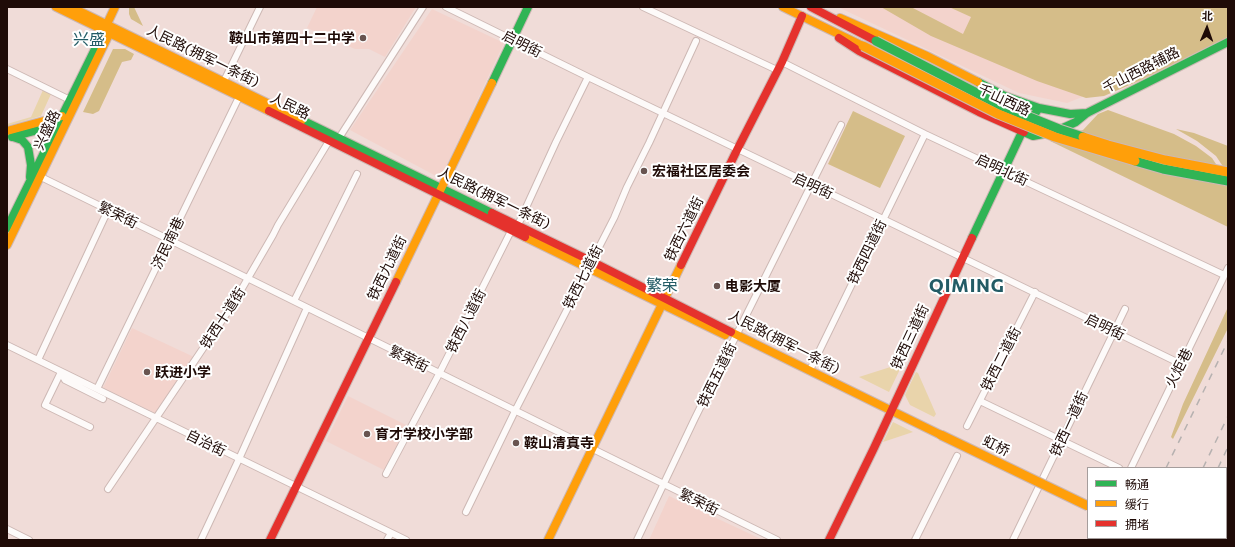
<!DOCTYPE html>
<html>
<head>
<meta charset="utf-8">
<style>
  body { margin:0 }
  #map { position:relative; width:1235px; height:547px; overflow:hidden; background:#f0dcd8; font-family:Commissioner,"Noto Sans SC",sans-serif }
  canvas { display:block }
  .frame { position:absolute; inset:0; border:8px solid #1f0b07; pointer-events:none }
  .legend { position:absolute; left:1087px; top:467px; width:140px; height:72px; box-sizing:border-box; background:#fff; border:1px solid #a59d9c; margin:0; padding:5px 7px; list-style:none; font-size:12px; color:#1f0b07 }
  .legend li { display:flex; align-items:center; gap:8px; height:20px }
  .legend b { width:20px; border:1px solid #a59d9c }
  .north { position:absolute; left:1187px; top:8px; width:40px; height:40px; -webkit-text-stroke:3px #fff; paint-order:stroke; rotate:2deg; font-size:11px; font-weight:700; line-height:16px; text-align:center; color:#1f0b07 }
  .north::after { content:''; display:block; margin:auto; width:14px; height:18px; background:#1f0b07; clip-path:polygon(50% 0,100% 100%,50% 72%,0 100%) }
</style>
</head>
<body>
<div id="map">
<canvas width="1235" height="547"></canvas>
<div class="frame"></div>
<ul class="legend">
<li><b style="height:5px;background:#30b455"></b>畅通</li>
<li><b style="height:5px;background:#ff9f0a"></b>缓行</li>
<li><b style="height:5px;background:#e5322d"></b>拥堵</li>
</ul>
<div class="north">北</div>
</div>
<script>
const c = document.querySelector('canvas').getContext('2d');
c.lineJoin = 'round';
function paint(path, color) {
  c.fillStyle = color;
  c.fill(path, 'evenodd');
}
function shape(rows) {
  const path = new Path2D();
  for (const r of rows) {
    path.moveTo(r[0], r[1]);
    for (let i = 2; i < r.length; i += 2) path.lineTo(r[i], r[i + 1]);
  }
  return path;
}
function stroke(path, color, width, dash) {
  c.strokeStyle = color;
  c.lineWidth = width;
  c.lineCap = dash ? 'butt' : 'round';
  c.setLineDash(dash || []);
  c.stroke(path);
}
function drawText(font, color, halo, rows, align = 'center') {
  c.font = font + ' Commissioner,"Noto Sans SC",sans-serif';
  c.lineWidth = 4;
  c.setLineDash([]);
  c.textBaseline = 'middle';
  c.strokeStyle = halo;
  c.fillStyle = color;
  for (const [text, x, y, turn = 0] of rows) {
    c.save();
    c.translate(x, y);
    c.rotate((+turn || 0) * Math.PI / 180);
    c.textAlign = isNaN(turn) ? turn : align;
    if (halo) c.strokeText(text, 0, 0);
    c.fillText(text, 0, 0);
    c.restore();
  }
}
paint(shape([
  [317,7,416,7,385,57,369,49,355,49,307,28],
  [838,7,1228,7,1102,89,1067,103,1019,93],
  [432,9,504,43,444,171,436,176,350,130],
  [132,328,194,357,155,413,103,388],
  [348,396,408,426,386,471,326,441],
  [1228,471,1228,540,1193,540,1194,538,1226,538,1226,475],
  [669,496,761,539,760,540,649,540]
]), '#f3d3cc');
paint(shape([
  [43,90,51,94,41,116,7,126,7,124,31,117],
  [903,363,889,392,859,377],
  [916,372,918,373,936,414,934,417,910,405,905,395],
  [893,422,913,432,883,442]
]), '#e9d4ab');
paint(shape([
  [129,7,134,7,143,26,131,19,129,14],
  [881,7,911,7,963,34,971,17,949,7,1228,7,1228,37,1139,81,1104,96,1086,98,1037,81,931,36],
  [113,49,125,49,134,54,131,60,122,62,99,111,93,114,83,112],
  [1108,110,1174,134,1196,146,1212,158,1228,182,1228,227,1050,141,1083,130,1098,114],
  [853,111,905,136,880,188,828,164],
  [1176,129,1194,133,1228,146,1228,174,1216,156,1197,141],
  [1228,307,1228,328,1173,439,1171,437,1183,404]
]), '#d5bd89');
const street = shape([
  [446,7,588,77,883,219,1181,364],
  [643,7,777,70],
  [782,62,925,134,1224,275],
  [7,69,70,100],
  [224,81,260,7],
  [339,138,423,7],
  [41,177,225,267,777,540],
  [518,225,556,142,588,77],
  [294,301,357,174],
  [7,345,406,540],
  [38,360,108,210],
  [810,370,925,134],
  [61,372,45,405,90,427],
  [61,373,65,380,103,399],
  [97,389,239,97],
  [980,401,1119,468],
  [967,426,1035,292],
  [1131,468,1228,268],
  [386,474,439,374,511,231],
  [108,489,233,304,273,235,278,225,329,141],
  [466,512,515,411,614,218,627,187,649,143,696,41],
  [7,529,29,540],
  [201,540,239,459,307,308],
  [387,540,391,533],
  [637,540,695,418,841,125],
  [915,540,957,456],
  [1013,540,1125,309],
  [1092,540,1093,538]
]);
const fast = shape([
  [978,82,1005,96,1039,108,1070,114,1087,113],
  [492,83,528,7],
  [302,120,492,213],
  [1024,132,1033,136,1054,132,1076,122,1087,113,1228,42],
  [12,137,57,125],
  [13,137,22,140,28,147,31,165,30,177],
  [7,228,96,47],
  [972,238,1022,132,1039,108],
  [1156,538,1160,540]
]);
const slow = shape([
  [56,7,269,111],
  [71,7,302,120],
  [783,7,863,46],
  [840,18,927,56,978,82],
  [107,24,115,7],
  [7,131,62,116],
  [525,237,725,335],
  [7,245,112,28],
  [396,282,492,83],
  [731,332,941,435],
  [548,540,681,265]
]);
const jam = shape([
  [811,7,876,41],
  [839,38,859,51,979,112,1024,132],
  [269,111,525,237],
  [492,213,591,261,731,332],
  [681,265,737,150,782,62,802,16],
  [270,540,396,282],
  [829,540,874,448,972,238]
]);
stroke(street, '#cdb8b4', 8);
stroke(fast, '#cdb8b4', 10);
stroke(slow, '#cdb8b4', 10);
stroke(jam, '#cdb8b4', 10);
stroke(street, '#fdfaf9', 6);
stroke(fast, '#30b455', 8);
stroke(slow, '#ff9f0a', 8);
stroke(jam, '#e5322d', 8);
stroke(shape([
  [1166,468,1228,341],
  [1203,468,1228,416],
  [1218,468,1228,447],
  [1135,540,1136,538],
  [1168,540,1169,538],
  [1184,540,1185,538]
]), '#b6b1b0', 1.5, [7, 7]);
const fastBridge = shape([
  [876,41,1002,106,1059,129,1083,137],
  [1135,161,1163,169,1228,181]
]);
const slowBridge = shape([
  [863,46,998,114,1055,137,1135,161],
  [1083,137,1108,145,1165,160,1228,172],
  [941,435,1088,506]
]);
stroke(fastBridge, '#cdb8b4', 11, []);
stroke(slowBridge, '#cdb8b4', 11, []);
stroke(fastBridge, '#30b455', 9);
stroke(slowBridge, '#ff9f0a', 9);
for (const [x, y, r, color] of [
  [363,38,4,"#685450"],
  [644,171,4,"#685450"],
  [717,286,4,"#685450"],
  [147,372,4,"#685450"],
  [367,434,4,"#685450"],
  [516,443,4,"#685450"]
]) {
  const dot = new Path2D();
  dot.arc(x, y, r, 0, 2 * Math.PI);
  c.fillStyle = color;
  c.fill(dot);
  stroke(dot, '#fff', 1.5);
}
drawText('bold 14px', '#1f0b07', '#fff', [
  ["鞍山市第四十二中学",355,38,"right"],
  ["宏福社区居委会",652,171],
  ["电影大厦",725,286],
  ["跃进小学",155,372],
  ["育才学校小学部",375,434],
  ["鞍山清真寺",524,443]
], 'left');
drawText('14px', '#1f0b07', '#fff', [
  ["启明街",522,44,27],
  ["人民路(拥军一条街)",203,56,26],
  ["千山西路辅路",1141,70,-27],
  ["千山西路",1004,100,25],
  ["人民路",290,106,26],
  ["兴盛路",47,130,-65],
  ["启明北街",1002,170,25],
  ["启明街",813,186,25],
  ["人民路(拥军一条街)",494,198,26],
  ["繁荣街",118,215,26],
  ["铁西六道街",684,229,-64],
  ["济民南巷",168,243,-64],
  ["铁西四道街",867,252,-64],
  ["铁西九道街",387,268,-64],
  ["铁西七道街",583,277,-63],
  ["铁西十道街",223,318,-57],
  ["铁西八道街",466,321,-63],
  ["启明街",1105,327,26],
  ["铁西三道街",910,337,-65],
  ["人民路(拥军一条街)",784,342,27],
  ["繁荣街",409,359,26],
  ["铁西二道街",1001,359,-63],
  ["火炬巷",1179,368,-63],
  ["铁西五道街",717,375,-64],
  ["铁西一道街",1069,424,-65],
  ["自治街",206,443,26],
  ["虹桥",996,446,26],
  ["繁荣街",699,502,26]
]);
drawText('16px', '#235b65', '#fff', [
  ["兴盛",89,40],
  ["繁荣",662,286]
]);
c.letterSpacing = '1px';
drawText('bold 18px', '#235b65', '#fff', [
  ["QIMING",967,286]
]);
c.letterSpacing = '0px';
</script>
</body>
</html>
